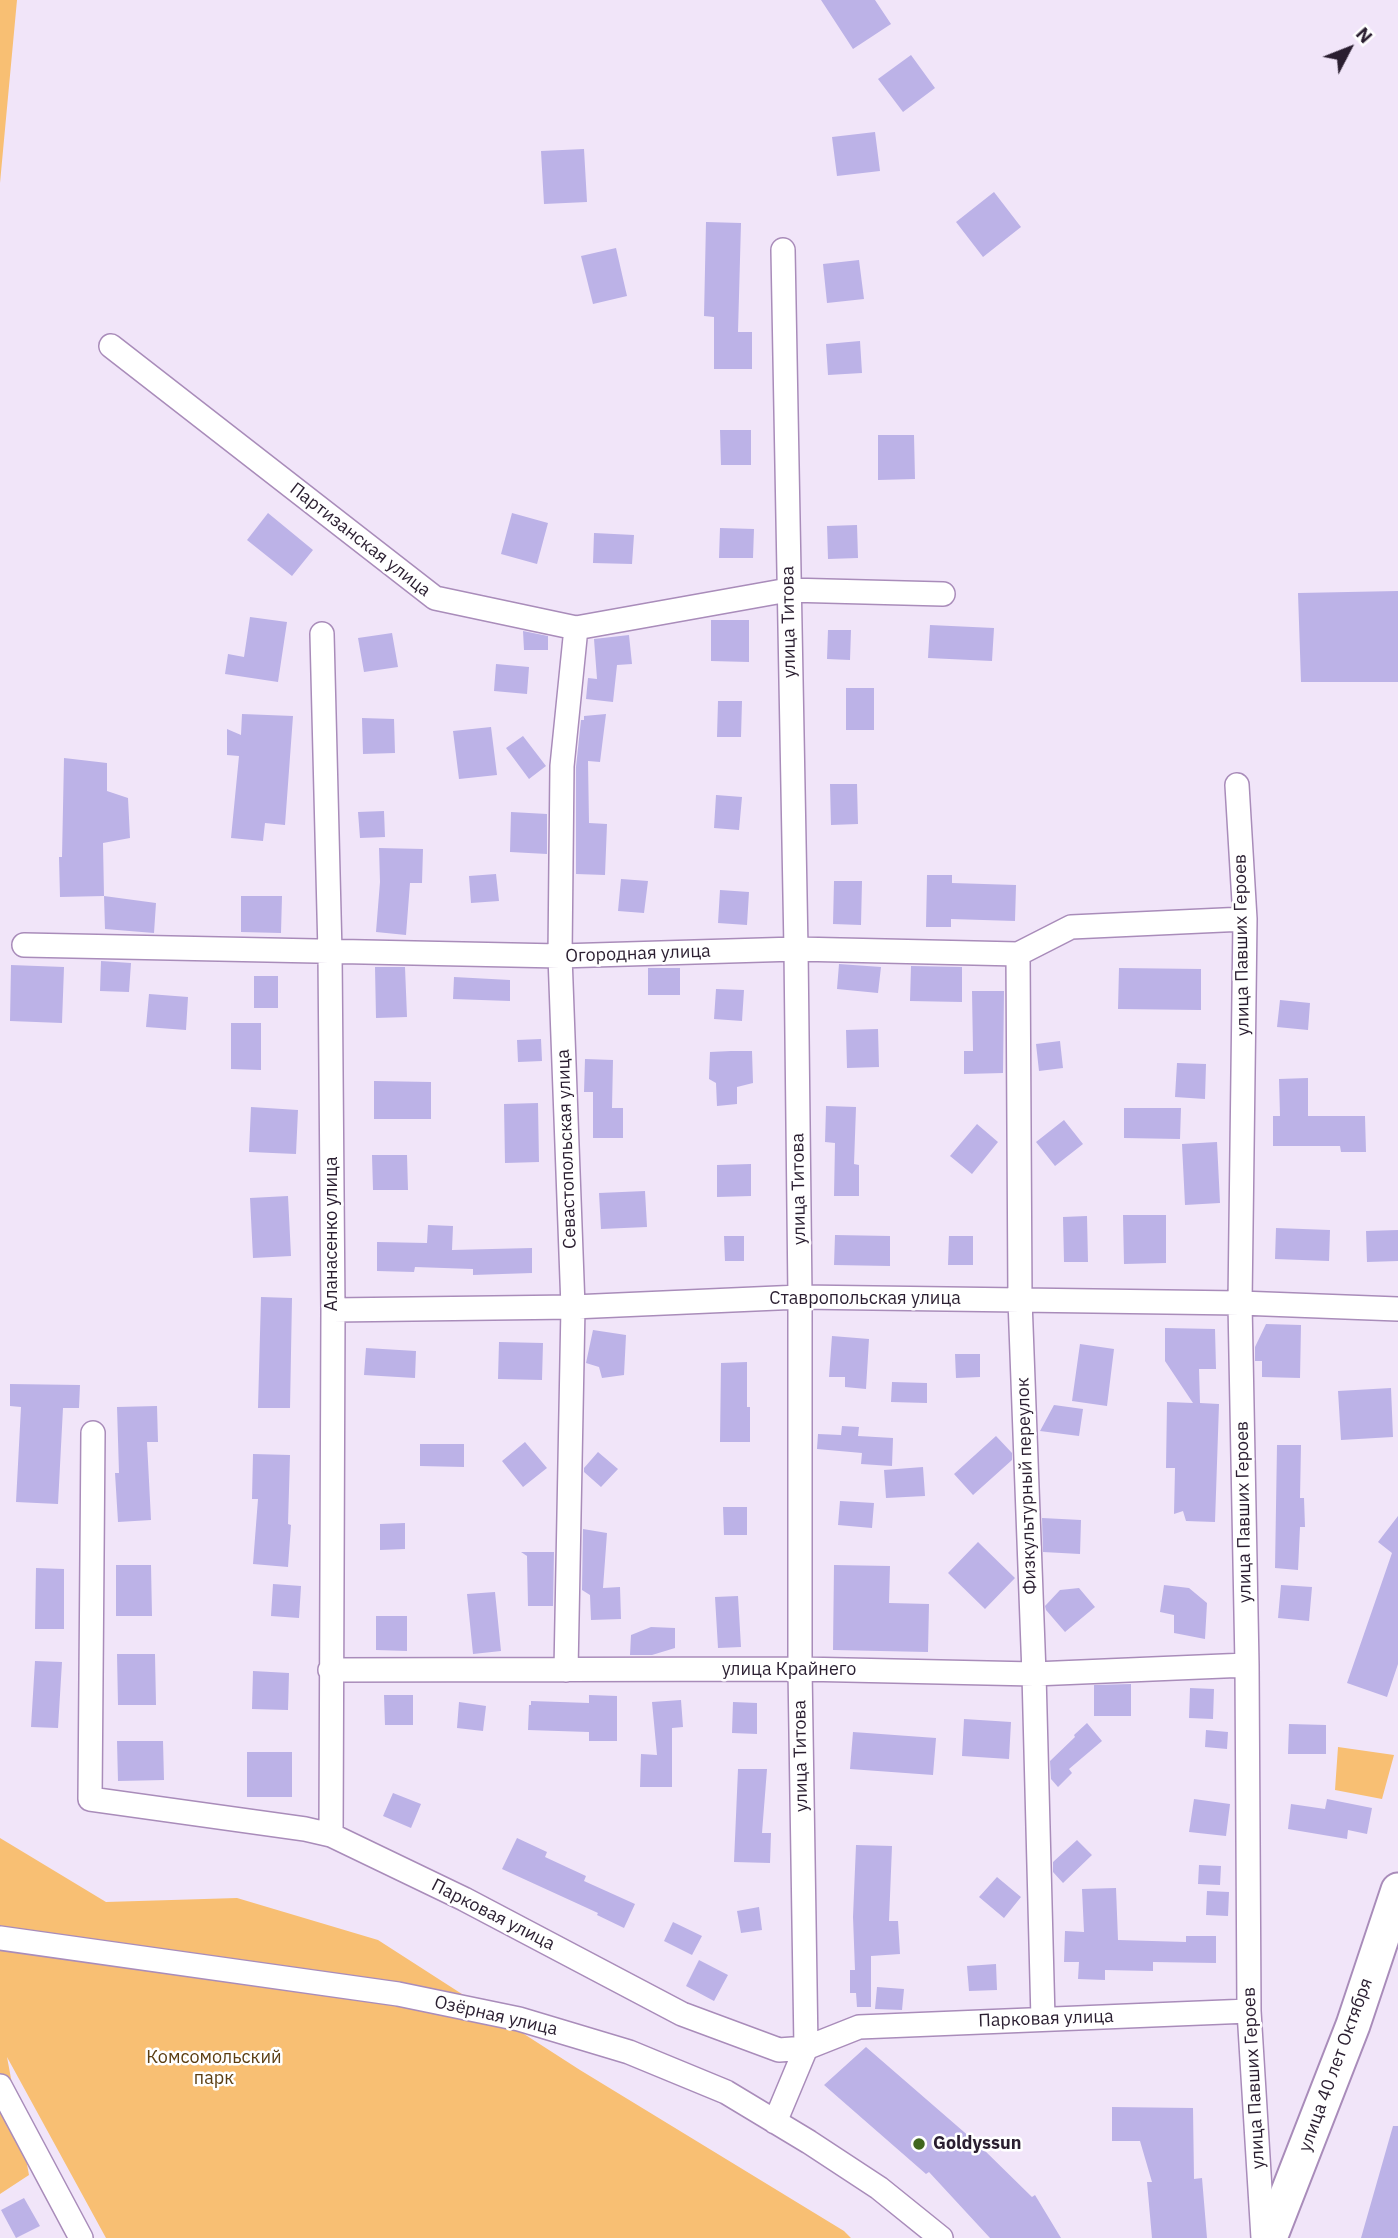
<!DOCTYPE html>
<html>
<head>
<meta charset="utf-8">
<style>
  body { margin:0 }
  #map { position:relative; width:1398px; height:2238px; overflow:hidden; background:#f1e5f9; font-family:"IBM Plex Sans",sans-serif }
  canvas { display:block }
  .north { position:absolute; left:1314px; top:14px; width:70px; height:70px; -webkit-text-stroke:5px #fff; paint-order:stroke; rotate:48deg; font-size:19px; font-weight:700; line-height:28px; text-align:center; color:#2a1e30 }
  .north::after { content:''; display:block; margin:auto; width:24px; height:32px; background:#2a1e30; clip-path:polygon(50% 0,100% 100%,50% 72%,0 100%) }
</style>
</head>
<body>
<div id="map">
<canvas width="1398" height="2238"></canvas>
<div class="north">N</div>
</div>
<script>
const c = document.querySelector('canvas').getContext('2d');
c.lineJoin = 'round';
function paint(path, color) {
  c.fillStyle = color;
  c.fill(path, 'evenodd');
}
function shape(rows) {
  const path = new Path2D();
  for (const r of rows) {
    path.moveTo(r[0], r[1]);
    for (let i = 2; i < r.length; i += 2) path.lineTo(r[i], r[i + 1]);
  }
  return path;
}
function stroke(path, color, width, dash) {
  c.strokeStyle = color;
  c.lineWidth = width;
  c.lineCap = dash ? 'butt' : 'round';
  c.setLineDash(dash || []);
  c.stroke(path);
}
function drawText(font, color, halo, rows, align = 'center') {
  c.font = font + ' "IBM Plex Sans",sans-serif';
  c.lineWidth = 5;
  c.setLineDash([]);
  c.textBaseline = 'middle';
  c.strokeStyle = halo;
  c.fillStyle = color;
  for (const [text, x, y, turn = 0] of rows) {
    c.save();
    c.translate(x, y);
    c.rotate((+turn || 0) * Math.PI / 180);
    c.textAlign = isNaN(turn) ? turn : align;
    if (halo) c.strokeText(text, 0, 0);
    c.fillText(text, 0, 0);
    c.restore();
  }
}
paint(shape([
  [0,0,17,0,0,183],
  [1338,1747,1394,1755,1382,1799,1335,1790],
  [0,1838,106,1902,237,1898,378,1940,580,2070,844,2231,851,2238,106,2238,7,2057,29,2175,0,2194]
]), '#f8bf73');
paint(shape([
  [821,0,875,0,891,24,853,49],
  [911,55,935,88,903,112,878,79],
  [875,132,880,171,837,176,832,137],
  [584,149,587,202,544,204,541,151],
  [994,192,1021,227,983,257,956,222],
  [706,222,741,223,738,332,752,332,752,369,714,369,714,317,704,316],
  [616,248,627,296,593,304,581,256],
  [859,260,864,299,827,303,823,264],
  [860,341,862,373,828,375,826,344],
  [720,430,751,430,751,465,721,465],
  [878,435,914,435,915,479,878,480],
  [268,513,313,550,292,576,247,540],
  [512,513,548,523,537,564,501,554],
  [857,525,858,558,828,559,827,526],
  [720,528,754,529,753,558,719,558],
  [594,533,634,535,632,564,593,563],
  [1398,591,1398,682,1301,682,1298,593],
  [250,617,287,622,278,682,225,674,228,654,244,657],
  [711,620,749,620,749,662,711,661],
  [930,625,994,628,992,661,928,658],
  [828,630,851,630,850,660,827,659],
  [523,631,548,636,548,650,524,650],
  [392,633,398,667,364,672,358,638],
  [629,635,632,664,617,665,613,702,586,699,588,678,597,679,594,639],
  [496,664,529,667,527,694,494,691],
  [846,688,874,688,874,730,846,730],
  [718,701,742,701,741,737,717,737],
  [242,714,293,716,285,825,265,823,263,841,231,838,239,756,227,755,227,729,241,735],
  [606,714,600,762,588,761,589,823,607,824,605,875,576,874,576,767,581,720,584,720,584,716],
  [362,718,394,719,395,753,363,754],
  [491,727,497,775,459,779,453,731],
  [523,736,546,766,529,779,506,748],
  [64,758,107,763,107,791,128,798,130,838,103,843,104,896,60,897,59,857,62,857],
  [830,784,857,784,858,824,831,825],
  [716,795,742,797,739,830,714,828],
  [384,811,385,837,360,838,358,812],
  [511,812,547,814,547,854,510,852],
  [379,848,423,849,422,883,410,883,406,935,376,932,380,882],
  [496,874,499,901,471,903,469,876],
  [927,875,952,875,952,883,1016,885,1015,921,951,919,951,927,926,927],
  [621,879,648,881,644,913,618,911],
  [834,881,862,881,861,925,833,924],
  [720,890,749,892,747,925,718,923],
  [104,896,156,903,154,933,105,929],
  [241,896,282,896,281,933,241,932],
  [101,961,131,963,129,992,100,991],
  [839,964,881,967,878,993,837,989],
  [11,965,64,967,62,1023,10,1021],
  [911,966,962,967,962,1002,910,1001],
  [375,967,405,967,407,1017,376,1018],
  [648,968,680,968,680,995,648,995],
  [1119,968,1201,969,1201,1010,1118,1009],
  [254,976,278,976,278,1008,254,1008],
  [454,977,510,980,510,1001,453,999],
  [716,989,744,990,742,1021,714,1019],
  [972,991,1004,991,1003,1073,964,1074,964,1051,973,1051],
  [149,994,188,997,186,1030,146,1027],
  [1280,1000,1310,1003,1308,1030,1277,1027],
  [231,1023,261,1023,261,1070,231,1069],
  [878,1029,879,1067,847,1068,846,1030],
  [541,1039,542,1061,518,1062,517,1040],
  [1060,1041,1063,1068,1039,1071,1036,1044],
  [731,1051,752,1051,753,1083,737,1087,737,1104,717,1106,716,1083,709,1079,710,1052],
  [585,1059,613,1060,612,1108,623,1108,623,1138,593,1138,593,1092,584,1092],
  [1177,1063,1206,1064,1205,1099,1175,1097],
  [1308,1078,1308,1116,1365,1116,1366,1152,1341,1152,1340,1146,1273,1146,1273,1116,1280,1116,1279,1079],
  [374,1081,431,1082,431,1119,374,1119],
  [538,1103,539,1162,505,1163,504,1104],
  [826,1106,856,1107,854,1164,859,1165,859,1196,834,1196,835,1143,825,1142],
  [251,1107,298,1110,296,1154,249,1152],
  [1124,1108,1181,1108,1180,1139,1124,1138],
  [1064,1120,1083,1144,1055,1166,1036,1142],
  [977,1124,998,1142,972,1174,950,1156],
  [1217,1142,1220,1203,1185,1205,1182,1144],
  [372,1155,407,1155,408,1190,373,1190],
  [751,1164,751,1196,717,1197,717,1165],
  [645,1191,647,1227,601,1229,599,1193],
  [288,1196,291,1256,253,1258,250,1198],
  [1123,1215,1166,1215,1166,1263,1124,1264],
  [1087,1216,1088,1262,1064,1262,1063,1217],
  [428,1225,453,1226,452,1250,532,1248,532,1273,473,1275,473,1269,415,1267,414,1272,377,1271,377,1242,427,1243],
  [1276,1228,1330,1230,1329,1261,1275,1259],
  [1398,1230,1398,1261,1367,1262,1366,1231],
  [835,1235,890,1236,890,1266,834,1265],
  [724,1236,744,1236,744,1261,725,1261],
  [949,1236,973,1236,973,1265,948,1265],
  [261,1297,292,1298,290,1408,258,1408],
  [1266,1324,1301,1325,1300,1378,1262,1377,1262,1361,1255,1361,1255,1347],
  [1165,1328,1215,1329,1216,1369,1199,1369,1200,1403,1219,1404,1215,1522,1186,1521,1183,1511,1174,1514,1175,1468,1166,1468,1167,1402,1193,1403,1165,1361],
  [593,1330,626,1335,624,1375,602,1378,599,1367,586,1363],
  [832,1336,869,1339,866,1389,845,1387,845,1377,829,1377],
  [499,1342,543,1343,542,1380,498,1379],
  [1080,1344,1114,1349,1107,1406,1072,1401],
  [366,1348,416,1351,415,1378,364,1375],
  [955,1354,980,1354,980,1377,956,1378],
  [747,1362,747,1407,750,1407,750,1442,720,1442,721,1363],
  [892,1382,927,1383,927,1403,891,1402],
  [10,1384,80,1385,79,1408,63,1408,58,1504,16,1502,21,1407,10,1406],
  [1391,1388,1393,1437,1341,1440,1338,1391],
  [1054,1405,1083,1409,1079,1436,1040,1431],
  [157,1406,158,1442,147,1442,151,1520,118,1522,115,1473,119,1473,117,1407],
  [842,1426,859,1427,858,1436,893,1438,892,1466,861,1464,862,1453,817,1449,818,1434,841,1435],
  [996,1436,1012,1453,1012,1460,973,1495,954,1474],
  [525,1442,547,1468,523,1487,502,1461],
  [420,1444,464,1444,464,1467,420,1466],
  [1277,1445,1301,1445,1300,1498,1304,1498,1305,1527,1300,1527,1298,1570,1275,1568],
  [598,1452,618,1469,601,1487,584,1472,584,1468],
  [253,1454,290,1455,288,1524,291,1525,288,1567,253,1564,258,1499,252,1499],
  [923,1467,925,1496,886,1498,884,1470],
  [840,1501,874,1503,872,1528,838,1525],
  [723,1507,747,1507,747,1535,724,1535],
  [1398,1516,1398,1664,1387,1697,1347,1683,1392,1553,1378,1542],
  [1042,1518,1081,1520,1080,1554,1043,1552],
  [405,1523,405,1549,380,1550,380,1524],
  [583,1529,607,1533,603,1588,620,1587,621,1619,591,1620,590,1595,582,1590],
  [978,1542,1015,1578,985,1609,948,1573],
  [521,1552,554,1552,553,1606,528,1606,527,1556],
  [116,1565,151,1565,152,1616,116,1616],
  [834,1565,890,1566,889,1603,929,1604,928,1652,833,1650],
  [36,1568,64,1569,64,1629,35,1629],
  [273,1584,301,1586,299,1618,271,1616],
  [1164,1585,1189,1588,1207,1603,1205,1639,1174,1633,1174,1615,1160,1612],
  [1281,1585,1312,1587,1309,1621,1278,1618],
  [1079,1588,1095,1607,1065,1632,1046,1610,1045,1606,1060,1590],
  [495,1592,501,1651,473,1654,467,1594],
  [738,1596,741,1647,718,1648,715,1597],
  [376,1616,407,1616,407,1651,376,1650],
  [651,1627,675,1628,675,1648,652,1655,630,1655,631,1635],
  [117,1654,155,1654,156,1705,118,1705],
  [35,1661,62,1662,58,1728,31,1727],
  [253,1671,289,1673,288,1710,252,1709],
  [1131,1684,1131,1716,1094,1716,1094,1685],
  [1190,1688,1214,1689,1213,1719,1189,1718],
  [384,1695,413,1695,413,1725,385,1725],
  [589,1695,617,1696,617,1741,589,1741,589,1732,528,1730,529,1705,531,1705,531,1701,589,1703],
  [681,1700,683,1727,672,1728,672,1787,640,1787,641,1754,657,1755,652,1702],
  [459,1702,486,1706,483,1731,457,1728],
  [733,1702,757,1703,757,1734,732,1733],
  [964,1719,1011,1722,1009,1759,962,1756],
  [1087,1723,1102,1741,1069,1769,1072,1773,1058,1787,1051,1779,1050,1761,1075,1737,1074,1735],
  [1289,1724,1326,1725,1326,1754,1288,1754],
  [1206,1730,1228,1732,1227,1749,1205,1747],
  [853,1732,936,1738,933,1775,850,1769],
  [117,1741,163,1741,164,1780,118,1781],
  [247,1752,292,1752,292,1797,247,1797],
  [738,1769,767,1769,762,1833,771,1833,770,1863,734,1862],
  [393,1793,421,1804,411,1828,383,1816],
  [1194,1799,1230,1804,1226,1836,1189,1832],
  [1327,1799,1372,1808,1367,1834,1348,1830,1347,1839,1288,1829,1291,1804,1325,1809],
  [517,1838,547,1852,545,1857,586,1876,584,1881,635,1904,624,1928,597,1915,598,1913,502,1869],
  [1077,1840,1092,1855,1063,1883,1053,1872,1053,1862],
  [856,1845,892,1846,889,1921,898,1921,900,1954,871,1956,871,2007,857,2007,856,1993,850,1993,850,1970,855,1970,853,1917],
  [1199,1865,1221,1866,1220,1885,1198,1884],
  [997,1877,1021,1897,1004,1918,979,1897],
  [1116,1888,1118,1940,1186,1942,1186,1936,1216,1936,1216,1963,1153,1962,1153,1971,1105,1970,1105,1980,1078,1979,1079,1962,1064,1962,1065,1931,1084,1932,1082,1889],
  [1207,1891,1229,1892,1228,1916,1206,1915],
  [759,1907,762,1930,741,1933,737,1911],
  [673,1922,702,1936,692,1955,664,1941],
  [699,1960,728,1975,714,2001,686,1986],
  [996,1964,997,1990,969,1991,967,1966],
  [877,1987,904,1989,902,2010,875,2009],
  [866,2047,979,2145,1032,2197,1035,2195,1061,2238,990,2238,929,2172,926,2174,824,2085],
  [1112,2107,1193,2108,1194,2179,1202,2178,1207,2238,1152,2238,1147,2182,1152,2182,1140,2141,1112,2141],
  [1393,2126,1398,2126,1398,2238,1361,2238],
  [24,2198,40,2226,16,2238,1,2210]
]), '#bcb2e7');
const street = shape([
  [111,346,435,598,576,628,788,590,943,594],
  [322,634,330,953,333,1310,331,1835],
  [1237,785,1245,919,1240,1303,1247,1665,1249,2011,1263,2238],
  [24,945,560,956,796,949,1018,954,1071,927,1245,919],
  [1018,954,1020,1300,1034,1674,1043,2019],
  [333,1310,573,1307,800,1297,1240,1303,1398,1309],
  [93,1433,90,1799,305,1829,331,1835,464,1899,682,2014,779,2050,806,2048,859,2027,1249,2011],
  [330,1670,800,1669,1034,1674,1247,1665],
  [566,1670,573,1307,560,956,562,766,576,628],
  [0,1938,398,1994,519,2019,629,2052,726,2092,809,2142,879,2188,941,2238],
  [0,2086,81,2238],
  [775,2122,806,2048,800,1669,800,1297,796,949,783,250]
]);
const secondary = shape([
  [1270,2238,1353,2025,1398,1890]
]);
stroke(street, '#a98cba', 26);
stroke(secondary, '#a98cba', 37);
stroke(street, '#fff', 23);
stroke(secondary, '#fff', 33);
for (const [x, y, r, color] of [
  [919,2144,7,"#40661f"]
]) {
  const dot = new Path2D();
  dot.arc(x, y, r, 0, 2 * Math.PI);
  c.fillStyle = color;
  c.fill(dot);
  stroke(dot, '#fff', 2.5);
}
drawText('18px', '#2a1e30', '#fff', [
  ["Партизанская улица",360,540,38],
  ["улица Титова",789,622,-91],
  ["улица Павших Героев",1242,945,-91],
  ["Огородная улица",638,954,-2],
  ["Севастопольская улица",567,1149,-92],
  ["улица Титова",799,1189,-91],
  ["Аланасенко улица",332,1234,-90],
  ["Ставропольская улица",865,1299],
  ["Физкультурный переулок",1027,1486,-92],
  ["улица Павших Героев",1244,1512,-91],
  ["улица Крайнего",789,1670],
  ["улица Титова",801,1756,-91],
  ["Парковая улица",493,1915,27],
  ["Озёрная улица",496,2016,13],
  ["Парковая улица",1046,2019,-2],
  ["улица 40 лет Октября",1336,2065,-70],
  ["улица Павших Героев",1254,2078,-93]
]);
drawText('18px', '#5b3d11', '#fff', [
  ["Комсомольский",214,2058],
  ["парк",214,2079]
]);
drawText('bold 18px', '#2a1e30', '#fff', [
  ["Goldyssun",933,2144]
], 'left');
</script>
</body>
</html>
